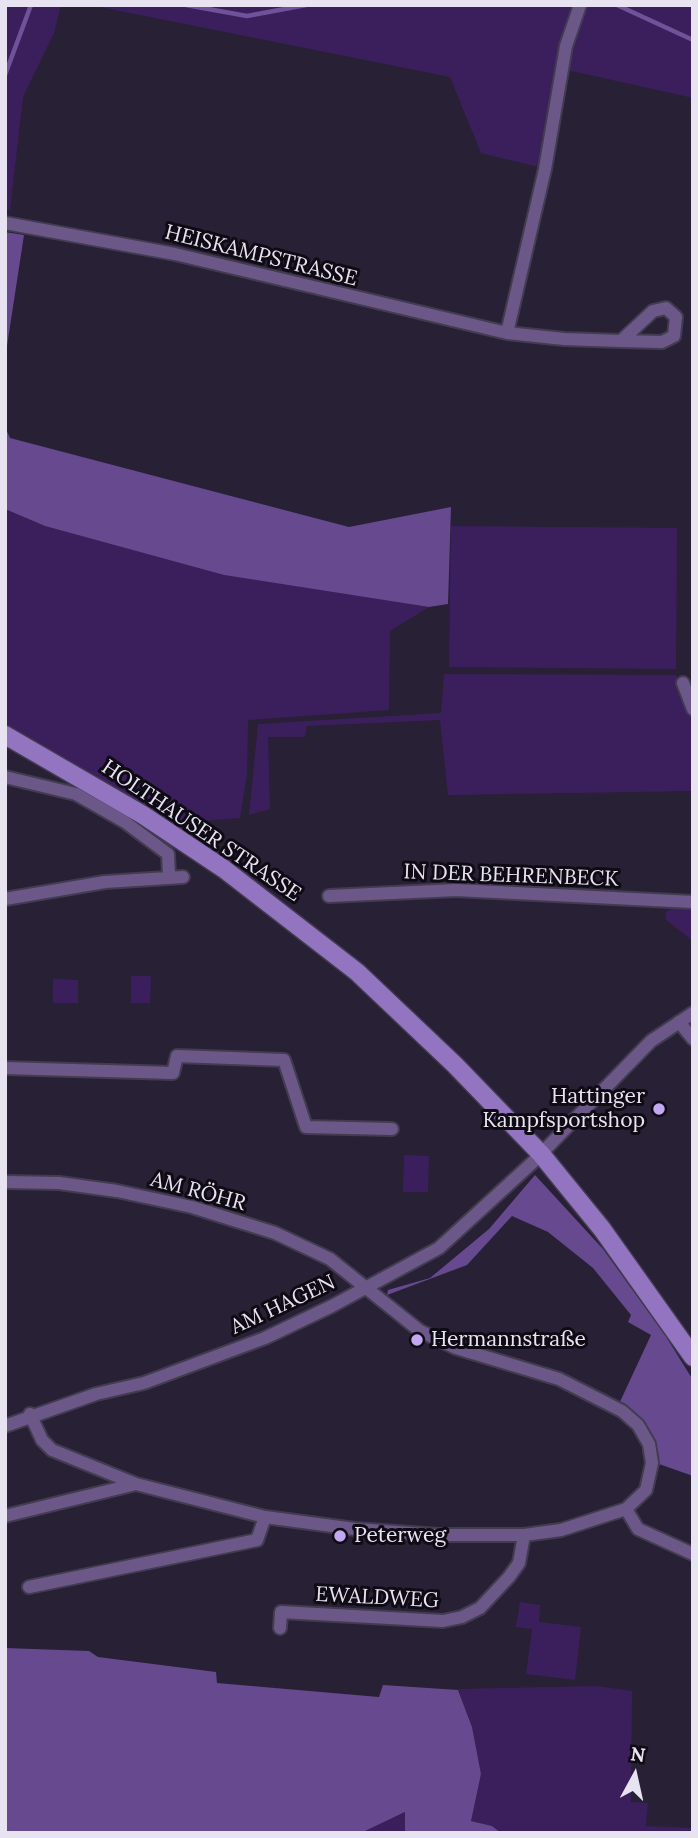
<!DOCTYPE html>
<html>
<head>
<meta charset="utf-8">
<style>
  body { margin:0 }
  #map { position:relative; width:698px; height:1838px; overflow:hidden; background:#282035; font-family:Lora,serif }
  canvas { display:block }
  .frame { position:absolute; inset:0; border:7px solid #e8e3f1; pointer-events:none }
  .north { position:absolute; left:600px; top:1740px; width:70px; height:70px; -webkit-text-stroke:5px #0f0b15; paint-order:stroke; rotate:8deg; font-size:19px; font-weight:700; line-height:28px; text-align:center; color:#e8e3f1 }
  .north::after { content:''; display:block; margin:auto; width:24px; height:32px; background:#e8e3f1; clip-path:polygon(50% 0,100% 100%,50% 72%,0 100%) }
</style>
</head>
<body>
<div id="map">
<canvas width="698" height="1838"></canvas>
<div class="frame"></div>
<div class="north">N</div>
</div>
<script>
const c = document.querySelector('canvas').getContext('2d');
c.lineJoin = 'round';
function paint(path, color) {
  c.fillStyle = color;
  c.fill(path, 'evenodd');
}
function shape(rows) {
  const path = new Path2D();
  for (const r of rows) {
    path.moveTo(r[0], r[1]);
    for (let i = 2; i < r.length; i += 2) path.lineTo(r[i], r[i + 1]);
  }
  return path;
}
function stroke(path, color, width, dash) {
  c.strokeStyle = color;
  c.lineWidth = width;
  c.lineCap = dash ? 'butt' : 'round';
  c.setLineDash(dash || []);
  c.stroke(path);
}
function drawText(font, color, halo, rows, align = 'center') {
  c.font = font + ' Lora,serif';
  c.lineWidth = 6;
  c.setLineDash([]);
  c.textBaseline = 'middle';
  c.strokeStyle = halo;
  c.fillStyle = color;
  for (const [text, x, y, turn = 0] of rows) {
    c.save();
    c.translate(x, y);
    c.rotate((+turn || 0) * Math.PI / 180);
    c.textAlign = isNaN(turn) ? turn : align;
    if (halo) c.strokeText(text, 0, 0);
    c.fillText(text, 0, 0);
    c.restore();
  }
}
paint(shape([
  [5,5,61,5,54,33,23,97,10,210,5,209],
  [90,5,693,5,693,98,558,68,538,167,481,153,450,77],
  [5,509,45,526,224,575,429,607,390,631,389,710,248,720,247,774,240,818,175,823,5,723],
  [451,526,677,528,676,669,449,667],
  [444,674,676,675,693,719,693,791,448,795,440,720,307,726,305,737,268,737,270,809,249,815,258,724,441,713],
  [671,909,693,909,693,941,665,919,666,912],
  [131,976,151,976,150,1003,131,1003],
  [53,979,78,980,78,1003,53,1003],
  [404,1155,429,1156,428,1192,403,1192],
  [520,1602,540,1605,539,1622,581,1627,575,1680,526,1674,532,1629,516,1627],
  [597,1686,632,1691,631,1802,648,1803,646,1826,693,1828,693,1833,501,1833,492,1826,471,1821,481,1774,472,1727,458,1689],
  [406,1812,405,1833,361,1833]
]), '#3b1f5c');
paint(shape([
  [5,232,24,235,5,359],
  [5,427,10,438,349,527,451,507,448,604,429,607,224,575,45,526,5,509],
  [535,1175,603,1249,665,1335,693,1380,693,1476,656,1463,618,1406,651,1335,628,1322,631,1315,593,1268,548,1232,512,1216,467,1265,387,1295,388,1290,430,1278,489,1229],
  [5,1648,89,1651,98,1657,216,1672,217,1683,379,1697,383,1685,458,1690,472,1727,481,1774,471,1821,492,1826,501,1833,405,1833,405,1812,361,1833,5,1833]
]), '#66498f');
stroke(shape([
  [186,5,247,16,306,5],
  [617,5,693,40],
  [5,75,31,5]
]), '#6f5299', 4.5);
const street = shape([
  [5,223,175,254,507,333,564,339,621,341,662,342,674,336,676,317,666,308,653,311,621,341],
  [507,333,545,169,566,46,580,5],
  [683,683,693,709],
  [5,777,76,794,125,822,168,854,169,876],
  [329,896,456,890,693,902],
  [5,899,105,882,183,877],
  [679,1022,693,1039],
  [5,1068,173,1073,177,1056,284,1060,306,1127,392,1129],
  [5,1182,59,1183,117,1191,192,1207,275,1233,330,1259,420,1331,456,1348,559,1379,622,1411,638,1425,649,1444,652,1463,646,1490,626,1509,561,1530,524,1535,438,1535,355,1529,265,1517,136,1484,52,1450,42,1440,30,1414],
  [5,1426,96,1394,144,1383,265,1338,332,1306,439,1248,533,1162,651,1041,693,1013],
  [626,1509,638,1529,693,1554],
  [5,1516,136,1484],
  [29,1587,257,1540,265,1517],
  [280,1628,281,1612,443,1621,462,1617,480,1608,509,1577,519,1563,524,1535]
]);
const secondary = shape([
  [5,735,143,815,224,869,357,972,455,1065,541,1154,602,1229,693,1357]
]);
stroke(street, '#433b4f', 16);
stroke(secondary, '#433b4f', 21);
stroke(street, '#6b5888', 12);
stroke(secondary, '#9374c1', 18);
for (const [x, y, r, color] of [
  [659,1109,7,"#c4a7f1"],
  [417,1340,7,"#c4a7f1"],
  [340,1536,7,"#c4a7f1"]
]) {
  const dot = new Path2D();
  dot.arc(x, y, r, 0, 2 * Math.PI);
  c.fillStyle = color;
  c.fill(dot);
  stroke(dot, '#0f0b15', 2.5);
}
drawText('21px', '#e8e3f1', '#0f0b15', [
  ["HEISKAMPSTRASSE",261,256,14],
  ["HOLTHAUSER STRASSE",201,831,34],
  ["IN DER BEHRENBECK",511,876,2],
  ["AM RÖHR",198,1192,15],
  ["AM HAGEN",283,1305,-25],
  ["EWALDWEG",377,1598,3]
]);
drawText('21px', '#e8e3f1', '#0f0b15', [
  ["Hattinger",645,1097,"right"],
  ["Kampfsportshop",645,1121,"right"],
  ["Hermannstraße",431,1340],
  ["Peterweg",354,1536]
], 'left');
</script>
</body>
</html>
